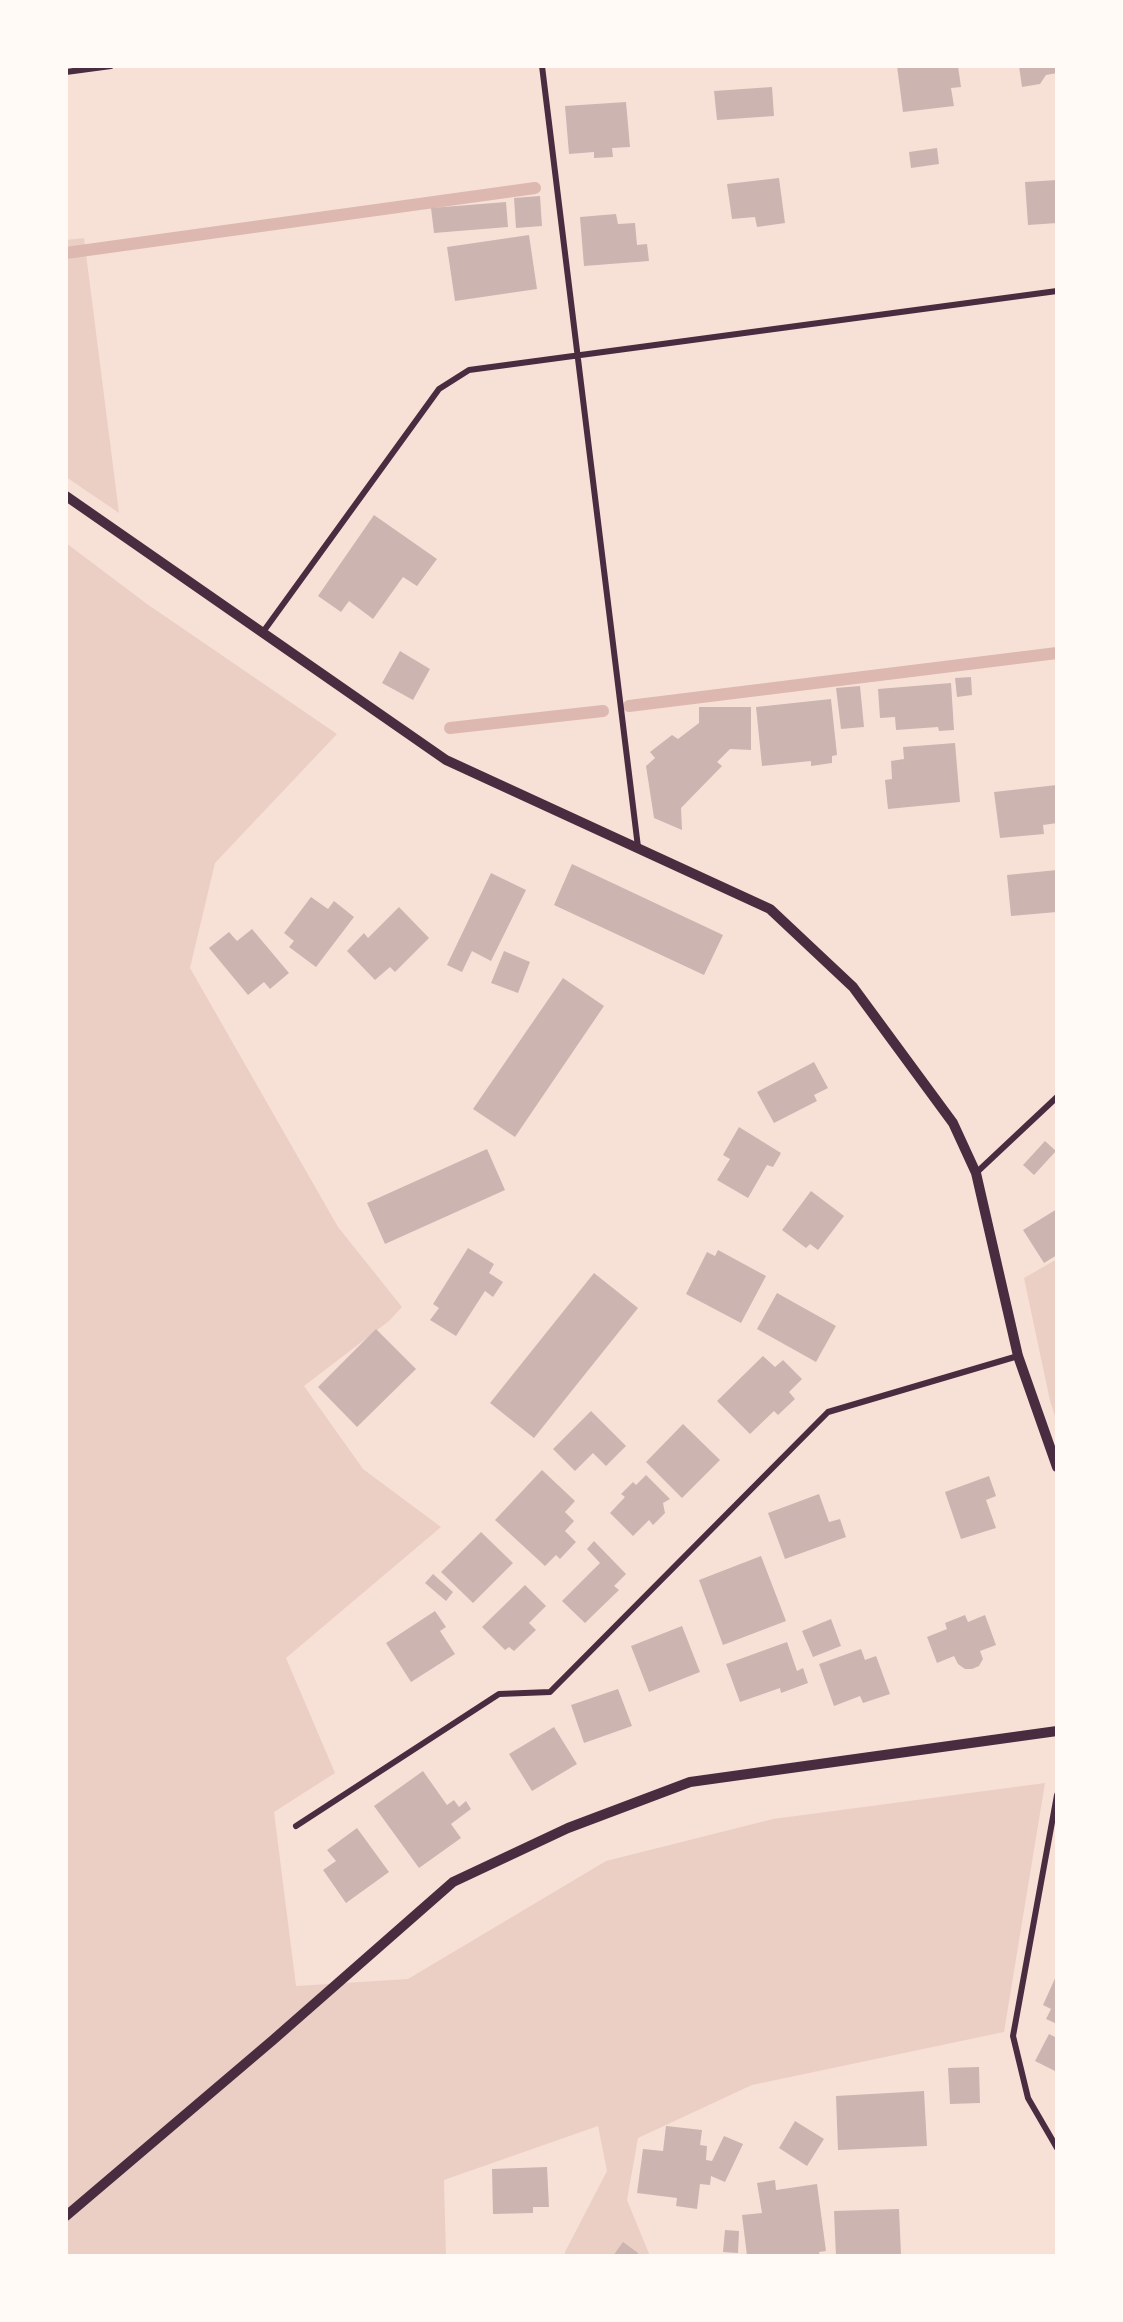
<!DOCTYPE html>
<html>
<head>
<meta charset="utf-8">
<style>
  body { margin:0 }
  #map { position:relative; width:1123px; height:2322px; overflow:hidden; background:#f7e1d7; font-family:"Noto Sans",sans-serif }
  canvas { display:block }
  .frame { position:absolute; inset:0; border:68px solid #fffaf5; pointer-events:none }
</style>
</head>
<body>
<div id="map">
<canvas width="1123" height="2322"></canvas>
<div class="frame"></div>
</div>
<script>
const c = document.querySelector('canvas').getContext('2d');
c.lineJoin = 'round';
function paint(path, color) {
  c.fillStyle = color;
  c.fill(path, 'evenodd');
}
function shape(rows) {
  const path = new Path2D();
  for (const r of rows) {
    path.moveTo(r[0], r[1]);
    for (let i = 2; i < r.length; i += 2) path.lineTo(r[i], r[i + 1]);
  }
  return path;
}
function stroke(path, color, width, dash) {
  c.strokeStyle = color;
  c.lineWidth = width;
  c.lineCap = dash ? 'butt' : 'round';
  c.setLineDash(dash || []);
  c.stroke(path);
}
paint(shape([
  [84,238,119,513,66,477,66,240],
  [66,543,147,604,337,734,215,863,190,968,338,1227,402,1307,389,1321,304,1386,363,1469,441,1527,286,1658,335,1773,274,1812,296,1986,408,1979,606,1861,773,1819,1045,1783,1004,2032,752,2085,638,2138,627,2200,650,2256,565,2256,565,2252,607,2171,598,2126,444,2180,446,2256,66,2256],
  [1057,1259,1057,1422,1050,1401,1024,1278]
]), '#ebcfc5');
stroke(shape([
  [66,253,535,188],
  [629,706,1057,653],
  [450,728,603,711]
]), '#dcb8b0', 12);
paint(shape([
  [897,66,958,66,961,87,951,88,954,106,903,112],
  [1019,66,1057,66,1057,73,1046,75,1040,84,1022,87],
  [772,87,774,116,717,120,714,91],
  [626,102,630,147,612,148,613,157,594,158,594,152,569,154,565,106],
  [937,148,939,164,911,168,909,152],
  [779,178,785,223,757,227,755,217,732,219,727,184],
  [1057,180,1057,223,1028,225,1025,182],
  [540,196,542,226,516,228,514,198],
  [506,202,508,227,434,233,431,208],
  [616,214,618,224,635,223,637,245,647,244,649,261,584,266,580,217],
  [529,235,537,289,455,301,447,247],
  [374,515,437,559,417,586,403,577,373,619,349,601,341,612,318,596],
  [400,651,430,669,413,700,382,683],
  [971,677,972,695,957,697,955,678],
  [951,683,954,730,939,731,938,727,896,730,895,717,880,718,878,689],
  [860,686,864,727,841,729,836,688],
  [831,699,837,755,832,756,832,763,811,766,811,761,762,766,756,707],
  [699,707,751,707,751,750,730,749,717,762,722,766,681,808,682,830,654,818,646,766,655,758,650,752,672,735,678,739,699,723],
  [955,743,960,802,888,809,885,780,892,779,891,761,904,759,903,747],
  [1057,785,1057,823,1043,825,1044,834,1000,838,994,792],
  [572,864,723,935,704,975,554,905],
  [1057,870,1057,912,1011,916,1007,875],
  [491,873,526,890,491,961,472,951,462,972,447,965],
  [311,897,328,909,334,901,354,917,316,967,289,947,294,941,284,933],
  [399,907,429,938,395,972,390,967,375,980,347,951,364,933,368,938],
  [252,929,289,973,270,989,264,982,248,995,209,948,229,932,237,941],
  [504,951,530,962,518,993,491,983],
  [563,978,604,1006,515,1137,473,1109],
  [814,1062,828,1088,814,1095,817,1101,774,1123,757,1092],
  [739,1127,781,1153,773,1167,767,1165,748,1198,717,1180,730,1159,723,1155],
  [1045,1141,1056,1151,1034,1175,1023,1165],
  [487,1149,505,1190,385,1244,367,1203],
  [811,1191,844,1216,818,1250,810,1244,806,1248,782,1230],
  [1057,1209,1057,1255,1044,1263,1023,1230],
  [468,1248,494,1264,489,1273,503,1282,493,1297,485,1291,456,1336,430,1320,439,1308,433,1304],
  [718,1250,766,1276,741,1323,686,1294,707,1252,715,1256],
  [594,1273,638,1308,534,1438,490,1403],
  [777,1293,836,1326,816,1362,757,1329],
  [376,1329,416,1369,357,1427,318,1387],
  [763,1356,775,1367,783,1360,802,1379,789,1392,795,1399,778,1415,774,1411,750,1434,717,1401],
  [591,1411,626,1446,606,1466,593,1453,575,1471,553,1449],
  [683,1424,720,1460,682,1498,646,1462],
  [542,1470,575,1501,565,1512,574,1521,565,1531,576,1542,560,1559,556,1555,545,1566,495,1520],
  [646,1475,670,1499,663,1503,665,1513,653,1525,649,1520,633,1536,610,1513,625,1497,621,1494,633,1482,636,1485],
  [989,1476,996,1496,986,1500,996,1528,961,1539,945,1492],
  [819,1494,829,1522,840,1519,846,1537,785,1559,768,1513],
  [481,1532,513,1563,473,1603,441,1572],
  [594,1541,626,1574,614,1586,619,1590,585,1623,562,1601,600,1563,587,1549],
  [761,1556,786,1621,723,1645,699,1580],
  [433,1574,453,1592,446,1601,425,1583],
  [525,1585,546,1606,529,1623,536,1630,514,1651,509,1647,505,1650,482,1627],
  [435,1611,446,1627,440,1631,455,1654,411,1682,386,1643],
  [965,1615,968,1622,985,1615,996,1645,980,1651,983,1659,979,1666,972,1669,965,1669,958,1664,954,1656,937,1663,927,1637,947,1629,945,1623],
  [831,1619,841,1646,813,1657,802,1631],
  [682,1626,700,1672,649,1692,631,1646],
  [787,1642,797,1671,803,1668,808,1683,781,1693,780,1688,740,1702,726,1664],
  [861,1649,865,1660,876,1656,890,1694,863,1703,860,1696,834,1706,819,1664],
  [618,1689,632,1726,584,1743,571,1705],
  [554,1727,577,1764,532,1791,509,1754],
  [423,1771,447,1805,454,1800,459,1807,466,1801,471,1809,451,1824,461,1838,419,1868,374,1806],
  [357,1828,389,1872,346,1903,323,1870,336,1861,327,1850],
  [1057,1974,1057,2024,1046,2019,1051,2009,1043,2005],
  [1049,2034,1057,2038,1057,2072,1035,2061],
  [979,2067,980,2103,950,2104,948,2068],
  [924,2091,927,2146,838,2150,836,2096],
  [795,2121,824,2139,807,2166,779,2148],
  [666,2126,702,2130,700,2145,707,2146,706,2160,712,2161,724,2136,743,2144,725,2182,711,2176,710,2185,700,2184,697,2209,676,2206,677,2198,637,2193,643,2149,663,2151],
  [547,2167,549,2207,533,2207,533,2213,493,2214,492,2169],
  [775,2180,776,2190,817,2184,826,2251,819,2252,820,2256,747,2256,742,2215,762,2213,757,2183],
  [899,2209,901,2254,836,2256,834,2211],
  [725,2230,739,2231,738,2253,723,2252],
  [623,2242,638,2253,636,2256,613,2256]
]), '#ccb4b1');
stroke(shape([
  [542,66,638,847],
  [66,72,111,66],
  [263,632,439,389,469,370,1057,291],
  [976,1173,1057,1097],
  [1057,1795,1013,2036,1028,2098,1057,2148],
  [296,1826,499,1694,550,1692,828,1412,1018,1356]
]), '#4a2c40', 6);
stroke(shape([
  [66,496,446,760,770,909,853,987,953,1123,976,1173,1018,1356,1057,1467],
  [66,2216,273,2040,453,1882,568,1828,690,1782,1057,1731]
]), '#4a2c40', 10);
</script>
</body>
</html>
